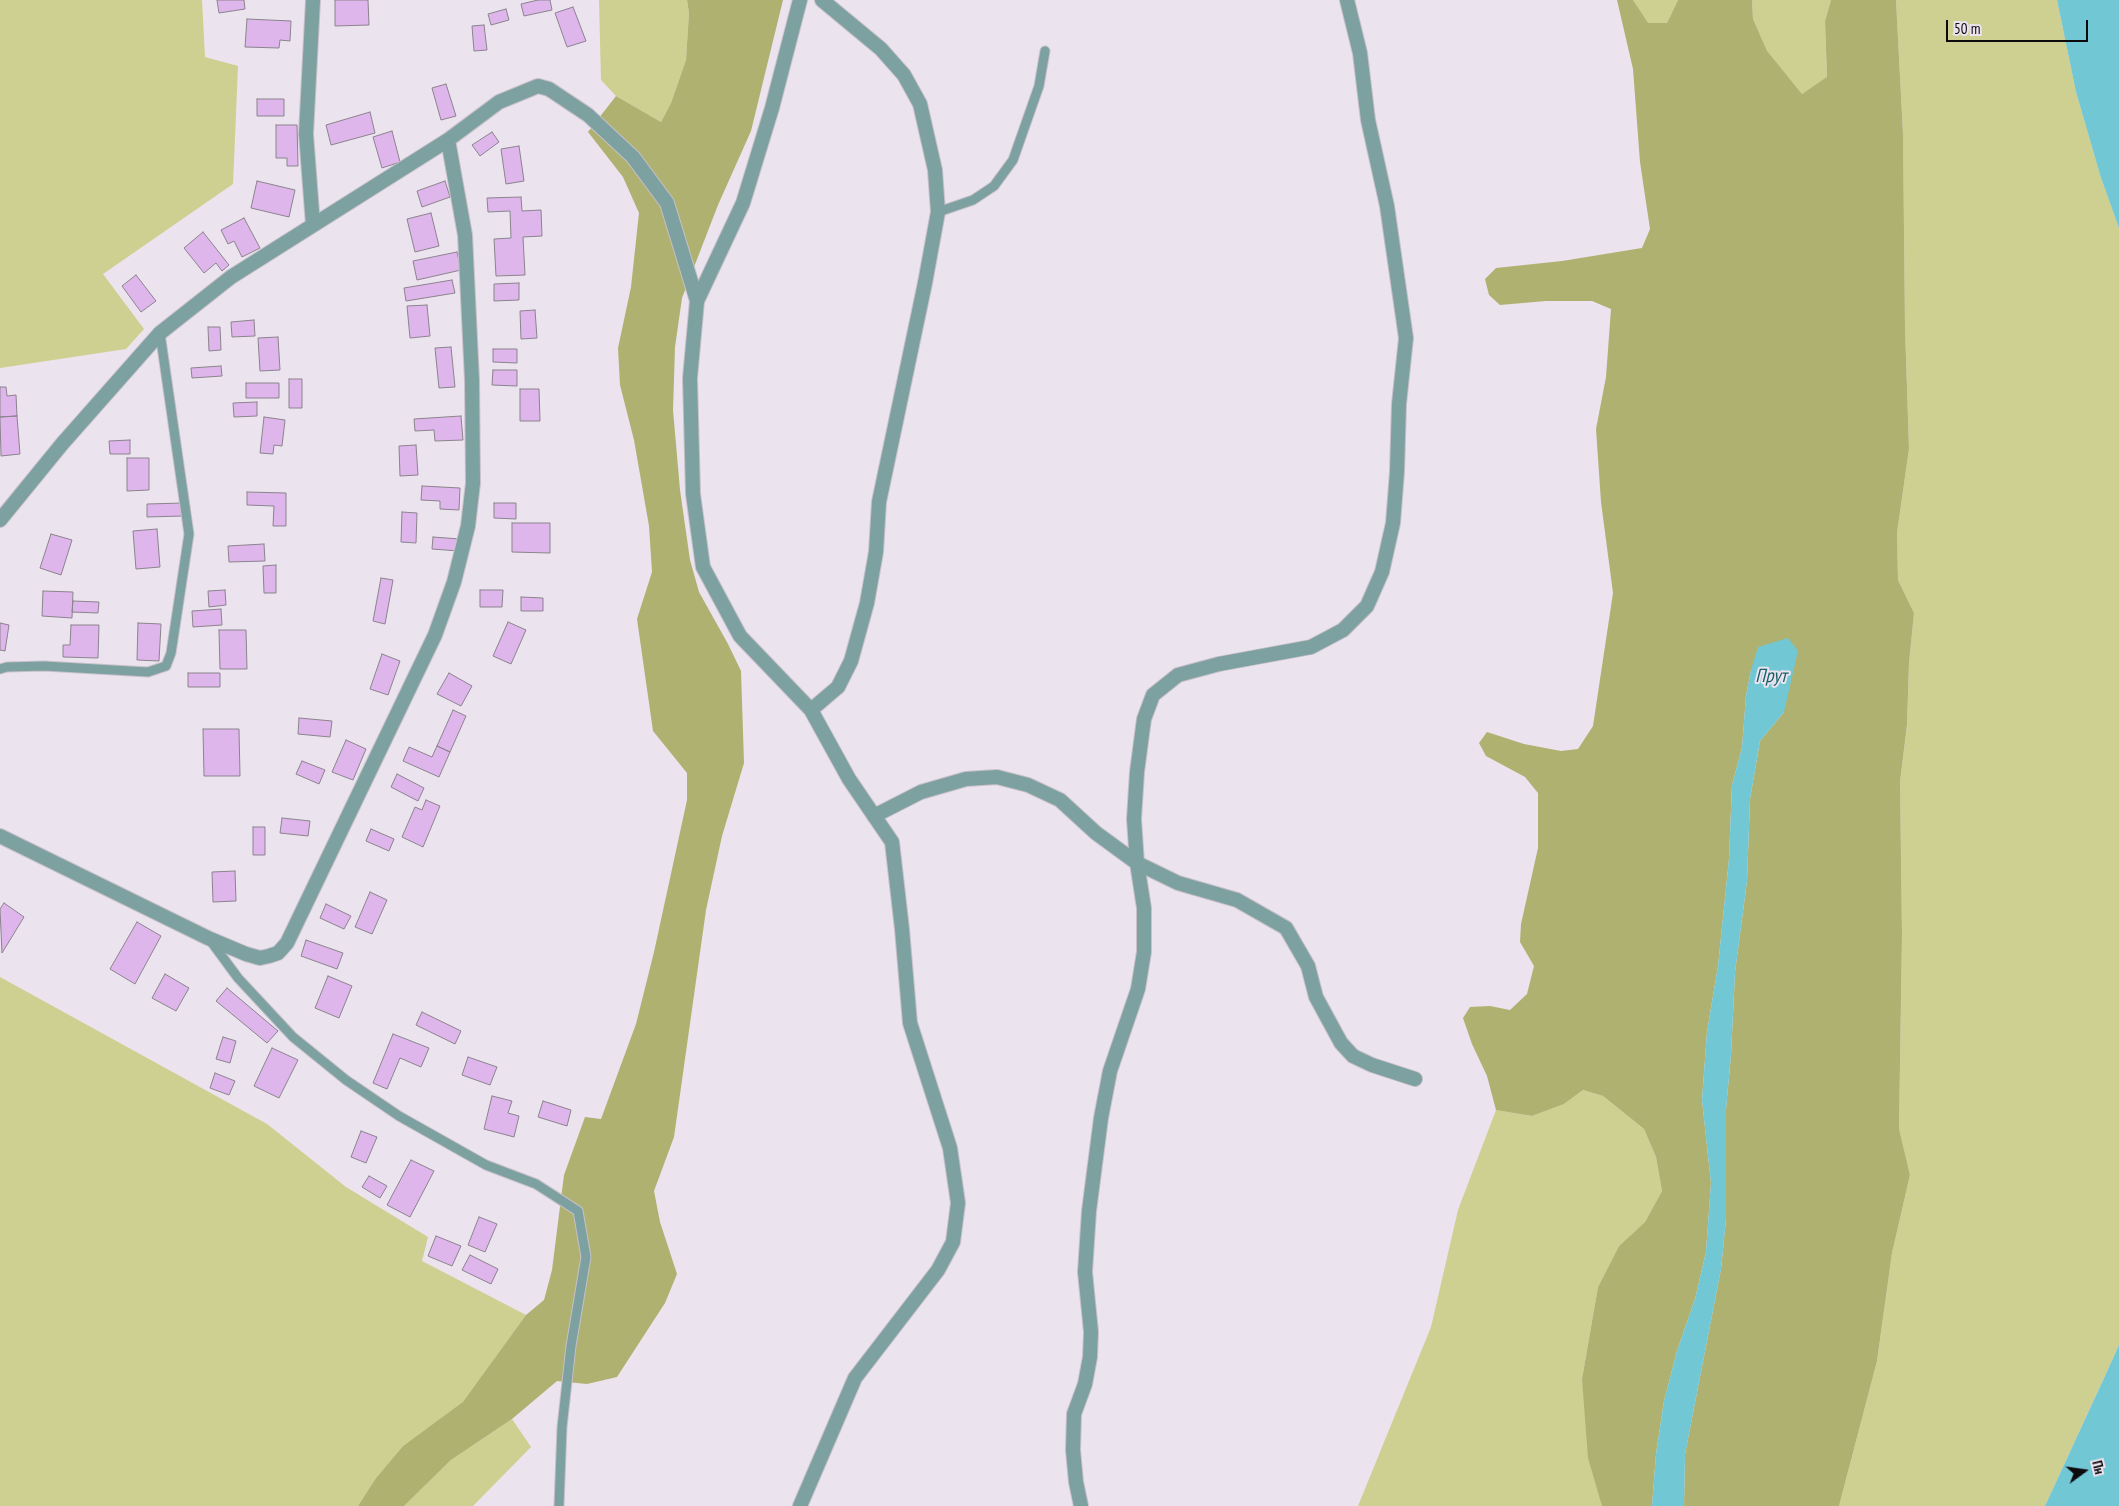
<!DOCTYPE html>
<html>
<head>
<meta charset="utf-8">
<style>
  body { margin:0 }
  #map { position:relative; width:2119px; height:1506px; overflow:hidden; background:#ebe3ed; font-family:"PT Sans Narrow",sans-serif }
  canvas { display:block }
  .north { position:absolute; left:2059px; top:1446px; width:50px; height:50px; -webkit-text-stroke:4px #ebe3ed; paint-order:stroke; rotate:76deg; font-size:14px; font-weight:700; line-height:20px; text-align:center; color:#0d0a0e }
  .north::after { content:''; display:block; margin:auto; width:18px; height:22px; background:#0d0a0e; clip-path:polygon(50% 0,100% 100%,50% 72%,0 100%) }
  .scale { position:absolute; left:1946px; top:20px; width:142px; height:22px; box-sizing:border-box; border:2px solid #0d0a0e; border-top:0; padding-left:6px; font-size:15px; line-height:18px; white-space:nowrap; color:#0d0a0e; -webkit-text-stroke:4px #ebe3ed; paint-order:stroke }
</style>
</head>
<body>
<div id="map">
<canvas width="2119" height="1506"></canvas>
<div class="north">Пн</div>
<div class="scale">50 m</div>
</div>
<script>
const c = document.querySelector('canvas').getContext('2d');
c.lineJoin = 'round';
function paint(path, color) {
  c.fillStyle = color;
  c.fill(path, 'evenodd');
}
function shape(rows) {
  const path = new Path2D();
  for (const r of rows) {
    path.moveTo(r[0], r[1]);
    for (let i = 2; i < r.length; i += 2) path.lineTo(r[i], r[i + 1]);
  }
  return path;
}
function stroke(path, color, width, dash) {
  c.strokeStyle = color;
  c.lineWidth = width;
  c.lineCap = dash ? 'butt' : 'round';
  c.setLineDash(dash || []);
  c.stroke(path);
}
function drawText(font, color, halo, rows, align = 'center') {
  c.font = font + ' "PT Sans Narrow",sans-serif';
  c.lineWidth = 4;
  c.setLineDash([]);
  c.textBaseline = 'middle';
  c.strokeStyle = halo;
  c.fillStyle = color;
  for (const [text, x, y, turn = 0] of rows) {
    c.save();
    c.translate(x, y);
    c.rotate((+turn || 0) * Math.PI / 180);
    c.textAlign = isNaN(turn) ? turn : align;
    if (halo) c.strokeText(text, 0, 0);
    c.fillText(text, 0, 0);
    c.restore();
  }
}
paint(shape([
  [0,0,202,0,205,57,238,66,233,184,103,274,144,329,126,349,0,368],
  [599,0,687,0,689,13,686,60,671,103,661,122,616,96,601,80],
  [1633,0,1678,0,1667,23,1647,23],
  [1752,0,1831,0,1825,21,1827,78,1802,94,1767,52,1753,19],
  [1896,0,2057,0,2076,92,2101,178,2119,228,2119,1345,2045,1506,1839,1506,1877,1361,1892,1253,1910,1175,1899,1130,1902,934,1900,782,1907,726,1909,663,1914,613,1898,580,1897,533,1909,449,1905,327,1903,134],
  [0,977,267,1124,346,1187,428,1237,422,1261,526,1315,463,1403,403,1446,376,1478,358,1506,0,1506],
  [1583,1090,1603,1096,1644,1129,1656,1157,1662,1191,1645,1222,1619,1246,1598,1287,1582,1379,1602,1506,1358,1506,1431,1327,1458,1210,1496,1110,1532,1116,1564,1104],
  [512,1419,531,1447,473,1506,404,1506,451,1460]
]), '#cdd090');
paint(shape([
  [687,0,783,0,751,131,718,205,682,298,675,347,673,410,680,490,690,560,699,592,728,644,741,671,744,763,722,836,706,910,674,1137,654,1191,660,1222,677,1274,665,1303,617,1377,587,1384,557,1381,512,1419,451,1460,404,1506,358,1506,376,1478,403,1446,463,1402,526,1315,544,1300,552,1270,564,1175,585,1117,601,1119,636,1024,654,952,687,800,687,773,653,731,637,619,652,572,649,526,634,440,620,385,618,348,631,287,639,213,623,177,588,132,616,96,661,122,671,103,686,60,689,13],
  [1617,0,1633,0,1648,23,1667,23,1678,0,1752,0,1753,19,1767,51,1802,94,1827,77,1825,21,1831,0,1896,0,1903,134,1905,327,1909,449,1897,533,1898,580,1914,613,1909,663,1907,725,1900,782,1902,934,1899,1129,1910,1175,1892,1253,1877,1361,1839,1506,1684,1506,1685,1454,1721,1269,1726,1219,1726,1109,1731,1055,1735,972,1747,881,1750,799,1760,741,1784,712,1751,670,1746,696,1742,748,1732,785,1729,859,1718,966,1707,1032,1702,1100,1711,1183,1706,1252,1695,1299,1677,1351,1664,1401,1656,1454,1652,1506,1602,1506,1588,1458,1582,1379,1598,1287,1619,1246,1645,1222,1662,1191,1656,1157,1644,1129,1603,1096,1583,1090,1564,1104,1532,1116,1496,1110,1487,1076,1472,1044,1463,1018,1470,1007,1490,1006,1510,1010,1527,994,1534,966,1520,942,1521,924,1538,848,1538,793,1525,777,1486,756,1479,743,1487,732,1524,744,1561,751,1578,749,1593,726,1613,593,1601,502,1596,429,1606,377,1611,309,1592,301,1546,301,1500,305,1489,295,1485,279,1496,268,1562,261,1642,248,1650,229,1640,162,1633,69]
]), '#afb171');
paint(shape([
  [2057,0,2119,0,2119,228,2101,178,2076,92],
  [1788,638,1798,651,1784,712,1760,741,1750,799,1747,881,1735,972,1731,1055,1726,1109,1726,1219,1721,1269,1685,1454,1684,1506,1652,1506,1656,1454,1664,1401,1677,1351,1695,1299,1706,1252,1711,1183,1702,1100,1707,1032,1718,966,1729,859,1732,785,1742,748,1746,696,1751,670,1758,647],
  [2119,1345,2119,1506,2045,1506,2104,1378]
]), '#71c7d4');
const building = shape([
  [217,0,244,0,245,9,219,13,217,0],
  [335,0,368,0,369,25,335,26,335,0],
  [538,0,550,0,552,10,524,16,521,4,538,0],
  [573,7,586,41,567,47,555,13,573,7],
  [506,9,509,20,491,25,488,14,506,9],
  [247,19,291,21,290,41,280,40,279,48,245,47,247,19],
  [484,25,487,50,474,51,472,26,484,25],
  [446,84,456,116,441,120,432,88,446,84],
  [257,99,284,99,284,116,257,116,257,99],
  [370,112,375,133,331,145,326,125,370,112],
  [276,125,297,125,298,166,287,166,287,158,276,158,276,125],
  [392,131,400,162,382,168,373,137,392,131],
  [492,132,499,142,480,156,472,145,492,132],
  [519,146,524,181,506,184,501,149,519,146],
  [257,181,295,190,289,217,251,208,257,181],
  [445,181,450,197,422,207,417,191,445,181],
  [521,197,522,211,541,210,542,236,523,237,525,275,496,276,494,239,511,238,510,211,488,212,487,198,521,197],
  [431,213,439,246,415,252,407,219,431,213],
  [244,218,260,248,242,257,234,241,228,244,221,230,244,218],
  [203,232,229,265,222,271,216,263,204,273,184,248,203,232],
  [457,252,461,270,417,280,413,261,457,252],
  [136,275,156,301,141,312,122,286,136,275],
  [452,280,455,293,406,301,404,288,452,280],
  [519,283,519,300,494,301,494,284,519,283],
  [427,305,430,336,410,338,407,306,427,305],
  [535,310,537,338,521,339,520,311,535,310],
  [254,320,255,336,232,337,231,322,254,320],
  [208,327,220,327,221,350,209,351,208,327],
  [278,337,280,370,260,371,258,338,278,337],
  [451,347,455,387,439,388,435,348,451,347],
  [493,349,517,349,517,363,493,362,493,349],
  [221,366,222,376,192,378,191,368,221,366],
  [493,370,517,370,517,386,492,385,493,370],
  [289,379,302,379,302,408,289,408,289,379],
  [246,383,279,383,279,398,246,398,246,383],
  [0,387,6,387,7,396,16,395,17,416,0,417,0,387],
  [520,389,539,389,540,421,520,421,520,389],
  [257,402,257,416,234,417,233,403,257,402],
  [17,416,20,454,1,456,0,417,17,416],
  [461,416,463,440,435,441,434,430,415,431,414,419,461,416],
  [264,417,285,420,282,446,274,445,273,454,260,453,264,417],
  [130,440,130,454,110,454,109,441,130,440],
  [416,445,418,475,400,476,399,446,416,445],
  [127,458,149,458,149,490,127,491,127,458],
  [422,486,460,488,459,510,440,509,440,501,421,500,422,486],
  [247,492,286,493,286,526,273,526,274,506,247,505,247,492],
  [183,503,183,516,147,517,147,504,183,503],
  [494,503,516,503,516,519,494,518,494,503],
  [402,512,417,513,416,543,401,542,402,512],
  [512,523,550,523,550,553,512,552,512,523],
  [157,529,160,567,136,569,133,531,157,529],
  [51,534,72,540,61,575,40,568,51,534],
  [433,537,460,539,459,551,432,549,433,537],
  [264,544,265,561,229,562,228,546,264,544],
  [276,565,276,593,264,593,263,566,276,565],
  [381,578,393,580,385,624,373,621,381,578],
  [225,590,226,605,209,607,208,591,225,590],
  [480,590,503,590,502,607,480,607,480,590],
  [43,591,73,592,72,618,42,616,43,591],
  [521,597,543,598,543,611,521,611,521,597],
  [73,601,99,602,98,613,72,612,73,601],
  [221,609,222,625,193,627,192,611,221,609],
  [508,622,526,630,511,664,493,656,508,622],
  [0,623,9,625,5,651,0,650,0,623],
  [138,623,161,624,159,661,137,660,138,623],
  [71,625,99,625,98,658,63,657,63,645,70,645,71,625],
  [219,630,246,630,247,669,220,669,219,630],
  [382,654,400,661,388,695,370,689,382,654],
  [188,673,220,673,220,687,188,687,188,673],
  [449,673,472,686,461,706,437,694,449,673],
  [453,710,466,716,450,752,437,746,453,710],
  [299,718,332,721,330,737,298,734,299,718],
  [203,729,239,729,240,776,204,776,203,729],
  [346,740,366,749,353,780,332,772,346,740],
  [437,746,450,752,439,777,403,761,409,747,432,757,437,746],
  [302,761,325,770,319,784,296,774,302,761],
  [397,774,424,788,418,801,391,787,397,774],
  [426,800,440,806,423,847,402,837,415,807,422,810,426,800],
  [282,818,310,821,308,836,280,833,282,818],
  [253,827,265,827,265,855,253,855,253,827],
  [371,829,394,839,389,851,366,841,371,829],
  [235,871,236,901,213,902,212,872,235,871],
  [370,892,387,900,372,934,355,927,370,892],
  [4,903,24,917,2,953,0,909,4,903],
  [326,904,351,916,344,929,320,918,326,904],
  [137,922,161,936,135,984,110,969,137,922],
  [306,940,343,953,337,969,301,956,306,940],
  [165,974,189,988,176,1011,152,998,165,974],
  [328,976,352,986,339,1018,315,1008,328,976],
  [227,988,278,1031,267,1043,216,1001,227,988],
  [422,1012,461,1031,455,1044,416,1025,422,1012],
  [393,1034,429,1048,421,1067,400,1058,387,1089,373,1083,393,1034],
  [223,1037,236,1041,230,1063,216,1059,223,1037],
  [272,1048,298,1060,279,1098,254,1086,272,1048],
  [468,1057,497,1067,490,1085,462,1075,468,1057],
  [215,1073,235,1081,229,1095,210,1088,215,1073],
  [492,1096,512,1101,508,1113,519,1116,514,1137,484,1129,492,1096],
  [543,1101,571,1110,567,1126,538,1117,543,1101],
  [361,1131,377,1137,366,1163,351,1157,361,1131],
  [411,1160,434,1171,410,1217,387,1205,411,1160],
  [369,1176,387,1186,380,1198,362,1187,369,1176],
  [479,1217,497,1224,485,1252,468,1245,479,1217],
  [436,1236,461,1246,452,1266,428,1256,436,1236],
  [470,1255,498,1269,491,1284,462,1270,470,1255]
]);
paint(building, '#deb6eb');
stroke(building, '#8b838d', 1);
const service = shape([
  [938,212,973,200,994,186,1013,160,1039,86,1045,51],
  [0,669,7,667,44,666,148,672,166,666,171,653,189,534,160,333],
  [210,940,238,978,293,1037,346,1080,399,1116,486,1165,536,1184,578,1211,586,1257,571,1346,562,1427,559,1506]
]);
const minor = shape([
  [313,0,306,134,313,225],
  [0,520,62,444,160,333,231,277,448,140],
  [811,710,838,687,851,661,867,603,876,552,879,502,925,283,938,212,935,170,920,104,904,75,881,49,822,0],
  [874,816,921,792,966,779,997,777,1028,785,1060,800,1096,833,1137,863,1178,883,1237,900,1286,928,1308,966,1316,997,1341,1043,1353,1056,1372,1065,1415,1079],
  [0,836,208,938,246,954,260,958,269,956,278,953,287,943,435,635,454,582,468,526,473,483,472,380,465,235,448,140,499,102,538,86,549,89,588,115,633,157,667,203,697,301],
  [800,1506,855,1378,938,1270,953,1242,958,1203,950,1148,910,1023,902,929,892,842,849,779,811,710,740,636,703,567,693,494,690,378,697,301,743,203,772,108,800,0],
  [1081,1506,1076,1482,1073,1450,1074,1414,1085,1384,1090,1357,1091,1332,1085,1272,1089,1211,1101,1118,1110,1071,1138,989,1144,952,1144,908,1137,863,1134,819,1137,772,1144,719,1153,695,1178,675,1219,664,1311,647,1343,630,1367,606,1382,572,1393,523,1397,472,1399,404,1406,338,1387,206,1368,120,1360,53,1347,0]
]);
stroke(service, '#c7c0c9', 11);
stroke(minor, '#c7c0c9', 16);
stroke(service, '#7da0a0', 9);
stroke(minor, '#7da0a0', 14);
drawText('italic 19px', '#165e68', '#ebe3ed', [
  ["Прут",1771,677]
]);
</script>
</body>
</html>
